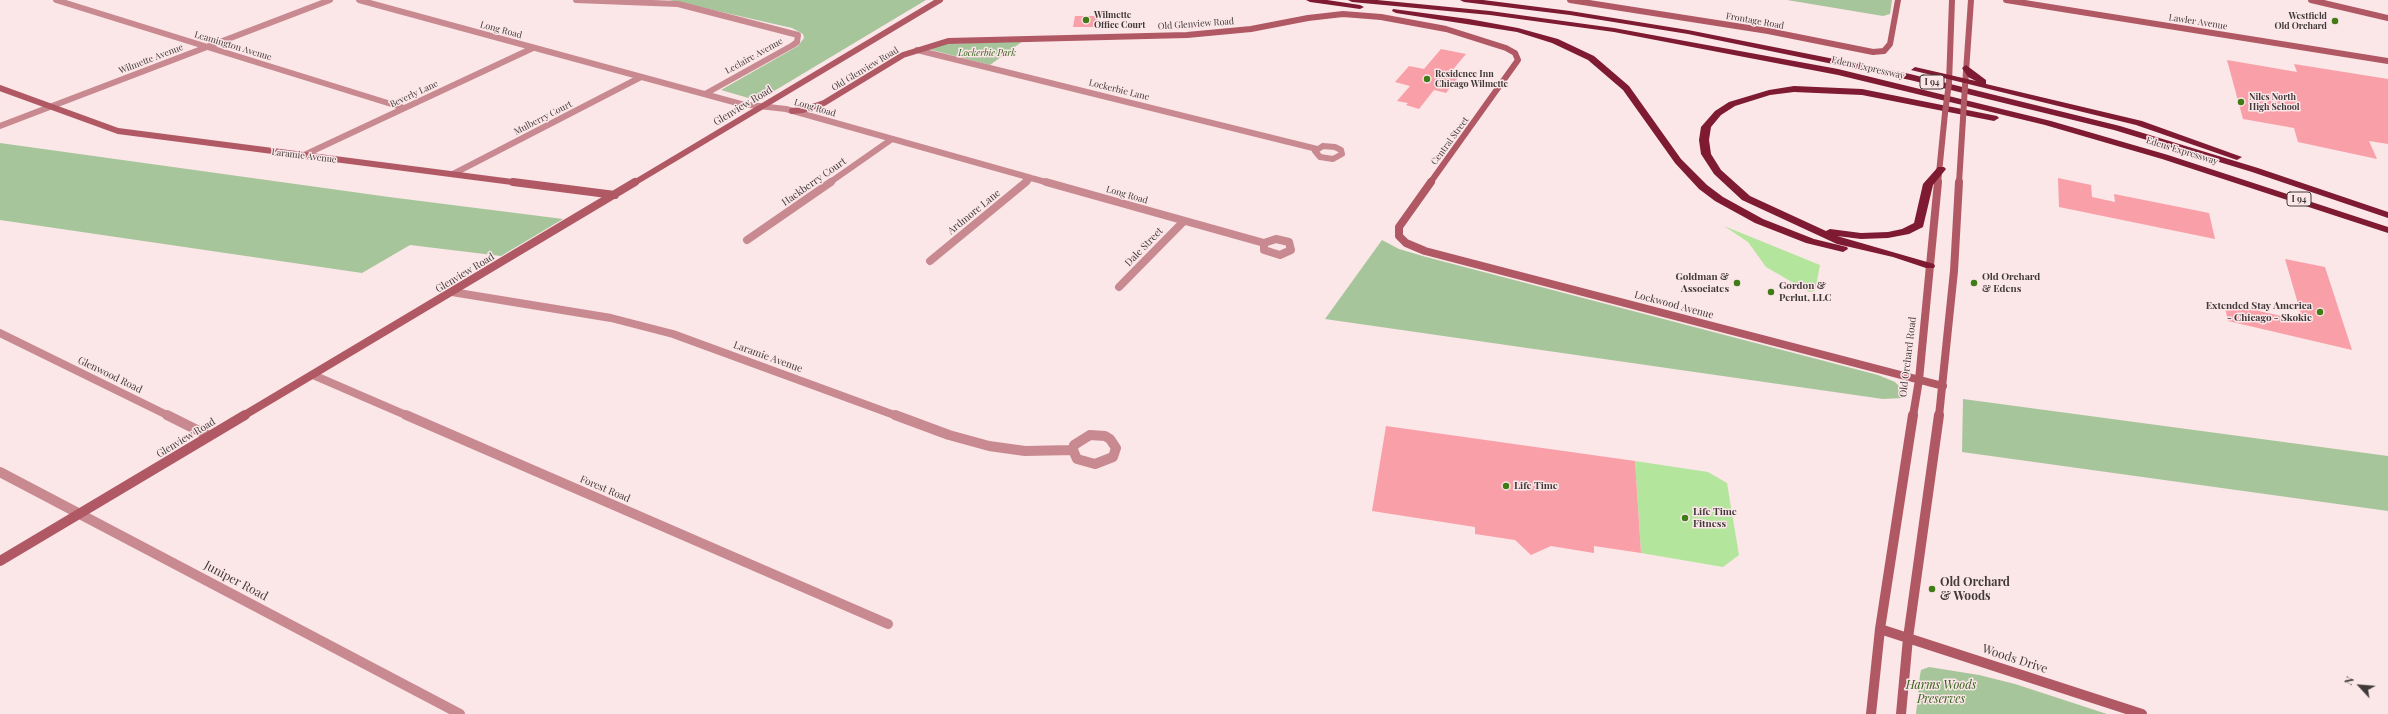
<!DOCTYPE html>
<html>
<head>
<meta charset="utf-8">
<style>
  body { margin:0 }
  #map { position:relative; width:2388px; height:714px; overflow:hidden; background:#fbe6e8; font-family:"Playfair Display",serif }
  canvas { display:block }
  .north { position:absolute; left:2340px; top:666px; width:40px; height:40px; -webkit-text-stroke:3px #fbe6e8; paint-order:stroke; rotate:296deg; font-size:11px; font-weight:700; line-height:16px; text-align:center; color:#403939 }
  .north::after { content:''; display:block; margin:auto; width:14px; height:18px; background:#403939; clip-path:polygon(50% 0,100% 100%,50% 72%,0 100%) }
</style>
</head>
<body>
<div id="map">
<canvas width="2388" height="714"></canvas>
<div class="north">N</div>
</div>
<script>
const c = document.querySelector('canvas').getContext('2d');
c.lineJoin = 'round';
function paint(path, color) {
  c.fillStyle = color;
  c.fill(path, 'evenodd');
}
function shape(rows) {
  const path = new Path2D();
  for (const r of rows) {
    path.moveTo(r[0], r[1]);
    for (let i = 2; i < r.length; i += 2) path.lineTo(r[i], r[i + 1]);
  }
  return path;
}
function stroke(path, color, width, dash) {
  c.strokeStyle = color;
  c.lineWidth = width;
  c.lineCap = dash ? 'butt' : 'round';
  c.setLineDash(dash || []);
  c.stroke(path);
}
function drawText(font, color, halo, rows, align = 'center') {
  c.font = font + ' "Playfair Display",serif';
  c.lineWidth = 3;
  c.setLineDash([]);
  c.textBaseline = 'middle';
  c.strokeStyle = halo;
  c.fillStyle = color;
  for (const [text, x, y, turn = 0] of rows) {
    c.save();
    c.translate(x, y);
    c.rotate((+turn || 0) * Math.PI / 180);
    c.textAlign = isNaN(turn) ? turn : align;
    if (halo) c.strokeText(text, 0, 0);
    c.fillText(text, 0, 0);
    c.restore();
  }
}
paint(shape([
  [669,0,926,0,764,97,752,99,721,90,798,46,804,38,803,34,792,28],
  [1787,0,1892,0,1890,14,1883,16],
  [1023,41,990,65,928,49,944,44],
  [0,143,389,197,563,219,501,256,410,245,362,273,0,220],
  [1382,240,1399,249,1426,257,1878,375,1895,382,1903,390,1903,398,1883,399,1325,319],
  [1963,399,2388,456,2388,511,1962,452],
  [1929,667,1979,675,2015,684,2107,714,1916,714,1920,675,1921,670]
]), '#a7c59a');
paint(shape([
  [1724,226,1820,265,1815,291,1809,292,1766,267,1748,242],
  [1635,461,1708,472,1727,483,1739,555,1723,567,1641,553]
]), '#b4e59d');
paint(shape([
  [1075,16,1099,16,1096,27,1073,27],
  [1441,49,1466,54,1450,73,1460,75,1446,93,1434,90,1419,109,1406,105,1408,103,1397,101,1410,86,1395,82,1409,66,1424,69],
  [2227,60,2297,72,2294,64,2388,79,2388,144,2369,141,2377,159,2298,142,2294,128,2243,119],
  [2058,178,2091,185,2092,197,2115,202,2114,194,2209,213,2215,239,2059,207],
  [2285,259,2325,267,2352,350,2228,321,2224,303,2303,321],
  [1386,426,1635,461,1641,553,1594,546,1594,553,1551,546,1531,555,1515,540,1475,534,1475,527,1372,511]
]), '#f99fa8');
stroke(shape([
  [56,0,404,108],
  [359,0,741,104,786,109,1049,183],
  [576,0,678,4,798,35,797,42,793,45,705,94],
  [917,50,1317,149],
  [0,126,330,0],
  [1323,146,1335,147,1341,150,1342,154,1333,159,1320,157,1315,151,1323,146],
  [302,156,533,48],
  [453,174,641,77],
  [829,183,892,139],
  [1025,183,1031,178]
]), '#c88a90', 6);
stroke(shape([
  [1046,182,1264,243],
  [1276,239,1289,242,1291,250,1280,255,1264,250,1264,243,1276,239],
  [747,240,831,182],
  [930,261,1026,182],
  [1119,287,1184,221],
  [452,292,611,318,673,334,897,416],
  [0,333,169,416],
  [313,375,408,416]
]), '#c88a90', 8);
stroke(shape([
  [167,415,209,436],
  [406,415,888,624],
  [895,415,949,435,989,446,1025,451,1073,450],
  [1090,435,1105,436,1110,439,1116,448,1113,457,1095,464,1077,459,1073,450,1074,445,1090,435],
  [0,472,460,714]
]), '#c88a90', 10);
stroke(shape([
  [1570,0,1768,31,1873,52,1884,51,1890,44,1898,0],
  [2006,0,2388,61],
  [2311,0,2388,18],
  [1949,83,1952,0],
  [1965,86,1971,0],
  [0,88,118,131,520,183],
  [792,111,803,110,824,103,903,55,948,41,1187,35,1251,29,1308,18,1343,14,1381,17,1446,29,1506,48,1515,53,1518,60,1430,183],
  [634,183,940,0],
  [1938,183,1945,113],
  [1959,183,1963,119]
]), '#b05964', 6);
stroke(shape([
  [513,182,615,195],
  [1431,182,1399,227,1399,236,1406,243,1425,251,1943,386],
  [243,416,635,182],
  [1913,416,1919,380,1938,182],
  [1939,416,1954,271,1959,182]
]), '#b05964', 8);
stroke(shape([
  [0,561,245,415],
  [1880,629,2142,714],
  [1871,714,1880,629,1913,415],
  [1901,714,1908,638,1939,415]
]), '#b05964', 10);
paint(shape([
  [1306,0,1327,0,1360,5,1364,7,1360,9,1310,2,1306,0],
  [1348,0,1377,0,1490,11,1614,28,1838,69,2051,121,2168,155,2388,227,2388,233,2162,159,2045,125,1838,75,1614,32,1490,15,1352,2,1348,0],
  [1460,0,1483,0,1570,11,1688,30,1910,74,2120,126,2258,168,2388,212,2388,218,2252,172,2114,130,1910,80,1688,34,1570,15,1464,2,1460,0],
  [1393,9,1469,19,1518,28,1558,39,1594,56,1629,86,1681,159,1707,185,1723,197,1763,219,1814,239,1847,247,1848,249,1843,252,1806,243,1755,223,1715,201,1699,189,1675,163,1623,90,1588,60,1552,43,1517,32,1396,13,1392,11,1393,9],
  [1966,65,1986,80,1986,84,2142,121,2242,157,2237,160,2234,159,2136,125,1911,70,1915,67,1976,81,1968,77,1962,68,1966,65],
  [1794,86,1862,89,1997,116,1999,118,1994,121,1862,95,1794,92,1770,95,1735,106,1721,115,1711,127,1709,140,1711,154,1721,170,1750,196,1826,231,1830,229,1861,233,1888,232,1902,229,1914,223,1923,184,1938,167,1944,167,1946,169,1933,185,1923,227,1909,234,1888,238,1861,239,1837,236,1934,264,1935,266,1934,268,1926,268,1893,257,1837,244,1742,200,1714,174,1701,154,1699,140,1701,127,1715,111,1729,102,1769,90,1794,86]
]), '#7e1a31');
stroke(shape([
  [1945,113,1949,83],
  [1963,119,1965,86]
]), '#b05964', 6);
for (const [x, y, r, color] of [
  [1086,20,4,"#407b15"],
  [2335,21,4,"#407b15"],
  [1427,79,4,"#407b15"],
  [2241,102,4,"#407b15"],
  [1737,283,4,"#407b15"],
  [1974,283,4,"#407b15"],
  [1771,292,4,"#407b15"],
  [2320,312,4,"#407b15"],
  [1506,486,4,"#407b15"],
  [1685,518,4,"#407b15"],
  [1932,589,4,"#407b15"]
]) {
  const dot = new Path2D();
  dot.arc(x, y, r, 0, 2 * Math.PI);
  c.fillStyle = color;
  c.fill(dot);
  stroke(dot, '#fbe6e8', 1.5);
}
drawText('bold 9px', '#403939', '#fbe6e8', [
  ["Wilmette",1094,15],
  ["Office Court",1094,25],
  ["Westfield",2327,16,"right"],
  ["Old Orchard",2327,26,"right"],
  ["Residence Inn",1435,74],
  ["Chicago Wilmette",1435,84],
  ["Niles North",2249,97],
  ["High School",2249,107]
], 'left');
drawText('9px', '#403939', '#fbe6e8', [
  ["Frontage Road",1755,21,10],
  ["Lawler Avenue",2198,22,9],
  ["Old Glenview Road",1196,24,-4],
  ["Long Road",501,30,15],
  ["Leamington Avenue",233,46,17],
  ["Leclaire Avenue",754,56,-29],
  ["Wilmette Avenue",151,59,-21],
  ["Edens Expressway",1868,68,13],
  ["Old Glenview Road",865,69,-31],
  ["Lockerbie Lane",1119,90,14],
  ["Beverly Lane",414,94,-25],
  ["Long Road",815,108,16],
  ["Mulberry Court",543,118,-27],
  ["Central Street",1450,141,-54],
  ["Edens Expressway",2182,151,17],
  ["Laramie Avenue",304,156,7],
  ["Long Road",1127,195,16]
]);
drawText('italic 9px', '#34601a', '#fbe6e8', [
  ["Lockerbie Park",987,53]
]);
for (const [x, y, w] of [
  [1932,82,24],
  [2299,199,24]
]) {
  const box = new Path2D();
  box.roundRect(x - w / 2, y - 7, w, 14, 3);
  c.fillStyle = '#fbe6e8';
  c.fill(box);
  stroke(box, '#403939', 1);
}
drawText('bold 9px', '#403939', null, [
  ["I 94",1932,82],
  ["I 94",2299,199]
]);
drawText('10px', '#403939', '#fbe6e8', [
  ["Glenview Road",743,106,-31],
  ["Hackberry Court",814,182,-35],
  ["Ardmore Lane",974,212,-39],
  ["Dale Street",1144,247,-46],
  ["Glenview Road",465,273,-31],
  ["Lockwood Avenue",1674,305,15],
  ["Laramie Avenue",768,357,20],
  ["Old Orchard Road",1908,357,-83],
  ["Glenwood Road",110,375,26],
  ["Glenview Road",186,438,-31],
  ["Forest Road",605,489,23]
]);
drawText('bold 10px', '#403939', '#fbe6e8', [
  ["Goldman &",1729,277,"right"],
  ["Associates",1729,289,"right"],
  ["Old Orchard",1982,277],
  ["& Edens",1982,289],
  ["Gordon &",1779,286],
  ["Perlut, LLC",1779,298],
  ["Extended Stay America",2312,306,"right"],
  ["- Chicago - Skokie",2312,318,"right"],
  ["Life Time",1514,486],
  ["Life Time",1693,512],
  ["Fitness",1693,524]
], 'left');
drawText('12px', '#403939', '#fbe6e8', [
  ["Juniper Road",236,581,28],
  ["Woods Drive",2015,659,18]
]);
drawText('bold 12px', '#403939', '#fbe6e8', [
  ["Old Orchard",1940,582],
  ["& Woods",1940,596]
], 'left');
drawText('italic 12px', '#34601a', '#fbe6e8', [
  ["Harms Woods",1941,685],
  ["Preserves",1941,699]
]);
</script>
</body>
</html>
